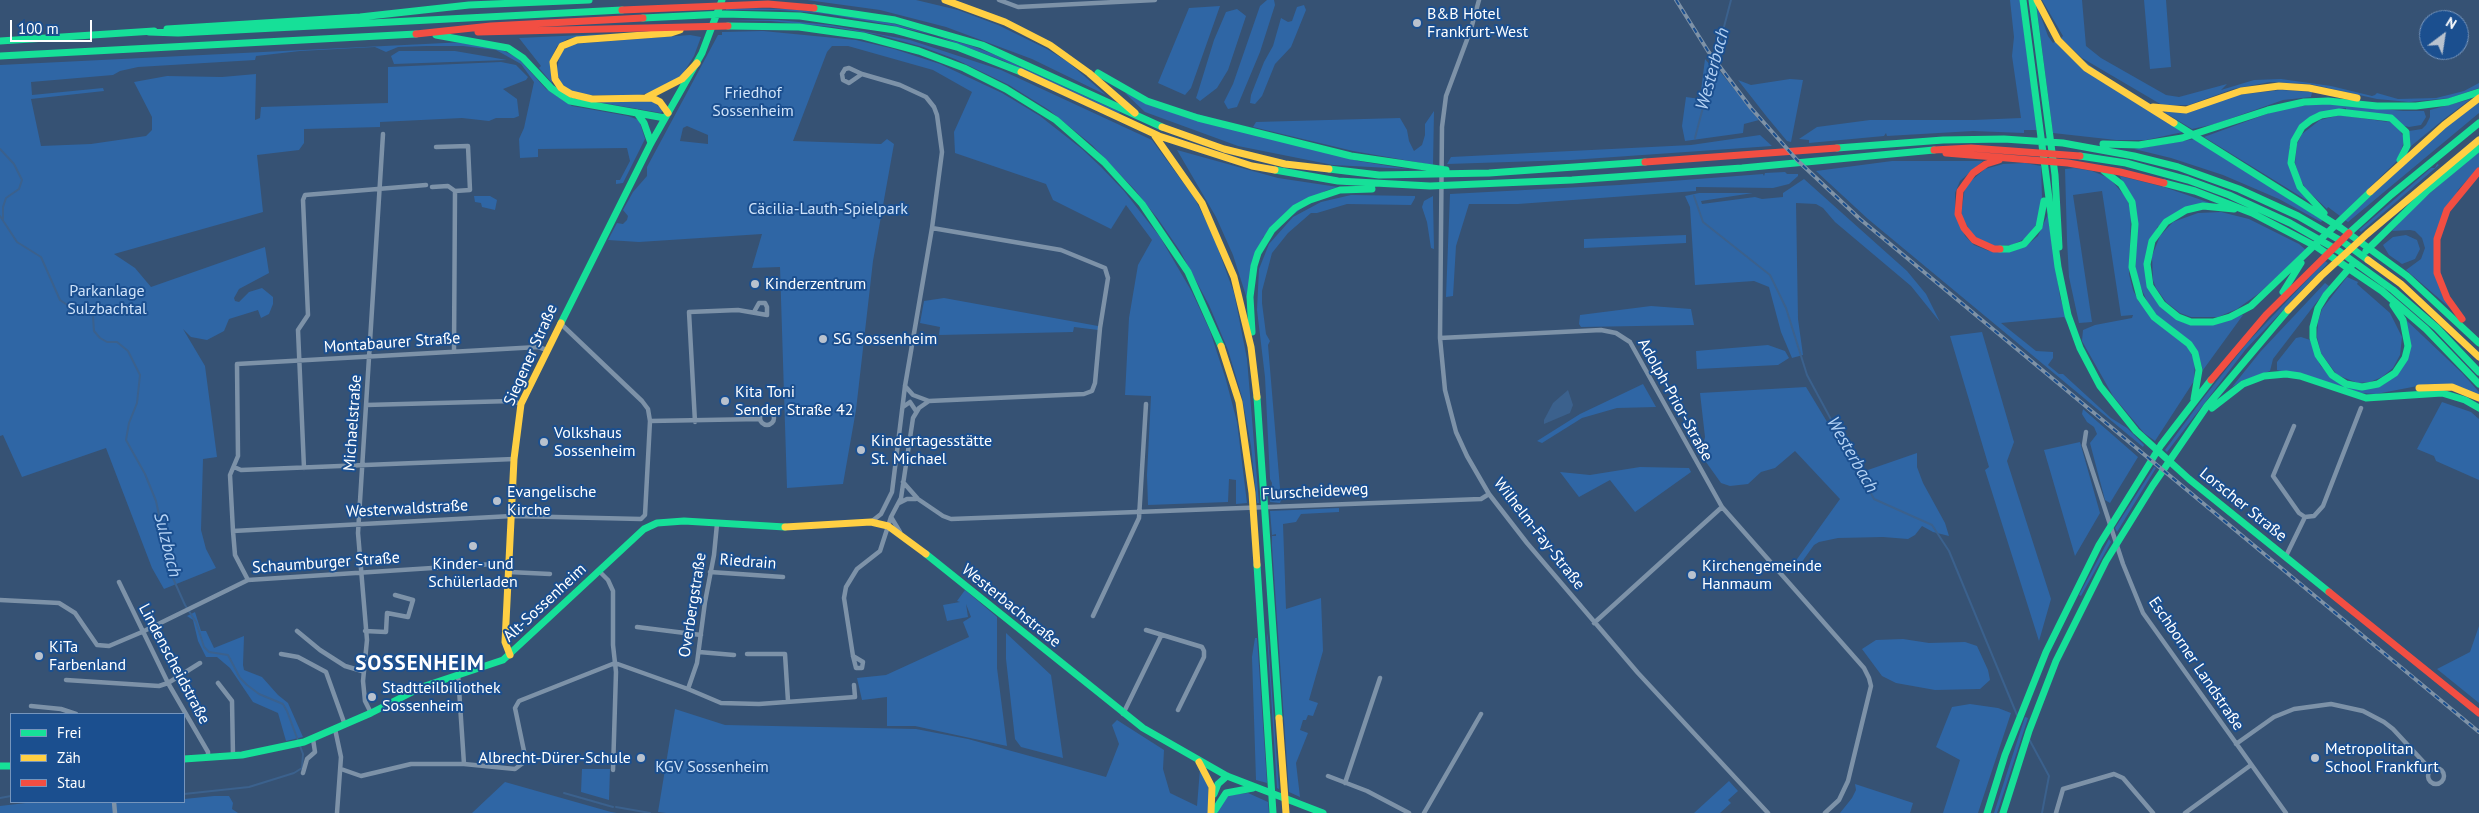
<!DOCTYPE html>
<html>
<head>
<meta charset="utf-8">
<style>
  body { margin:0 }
  #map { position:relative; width:2479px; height:813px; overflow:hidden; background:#365274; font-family:"PT Sans",sans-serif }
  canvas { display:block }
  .legend { position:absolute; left:10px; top:713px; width:175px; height:90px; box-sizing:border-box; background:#1b4f8f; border:1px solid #7695bc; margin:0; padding:6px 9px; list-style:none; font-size:15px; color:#fff }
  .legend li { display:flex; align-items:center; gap:10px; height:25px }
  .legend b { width:25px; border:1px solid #7695bc }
  .north { position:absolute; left:2419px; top:10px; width:50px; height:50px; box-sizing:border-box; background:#1b4f8f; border:1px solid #7695bc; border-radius:50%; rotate:31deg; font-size:14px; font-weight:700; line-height:20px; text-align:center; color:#fff }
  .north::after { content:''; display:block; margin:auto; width:18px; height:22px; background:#b9c2ce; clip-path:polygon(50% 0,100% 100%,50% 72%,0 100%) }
  .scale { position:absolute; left:10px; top:20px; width:82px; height:22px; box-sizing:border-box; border:2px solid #fff; border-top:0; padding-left:6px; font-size:15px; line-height:18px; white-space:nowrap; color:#fff; -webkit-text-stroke:4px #1b4f8f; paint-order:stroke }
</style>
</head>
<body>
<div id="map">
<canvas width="2479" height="813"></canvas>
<ul class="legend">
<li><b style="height:6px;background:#16e098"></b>Frei</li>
<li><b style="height:6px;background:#ffcf43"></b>Zäh</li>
<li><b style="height:6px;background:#f24e42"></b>Stau</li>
</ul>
<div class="north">N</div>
<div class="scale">100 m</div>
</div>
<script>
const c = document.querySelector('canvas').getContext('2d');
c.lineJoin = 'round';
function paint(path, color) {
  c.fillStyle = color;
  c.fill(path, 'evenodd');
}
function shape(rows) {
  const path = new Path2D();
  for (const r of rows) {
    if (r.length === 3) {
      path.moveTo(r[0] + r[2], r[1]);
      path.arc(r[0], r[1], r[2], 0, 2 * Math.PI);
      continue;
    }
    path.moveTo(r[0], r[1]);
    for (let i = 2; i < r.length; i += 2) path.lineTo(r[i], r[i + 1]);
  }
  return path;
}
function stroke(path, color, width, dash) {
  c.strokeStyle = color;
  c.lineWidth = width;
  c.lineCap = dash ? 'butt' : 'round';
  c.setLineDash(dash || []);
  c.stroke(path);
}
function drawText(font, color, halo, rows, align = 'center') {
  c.font = font + ' "PT Sans",sans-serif';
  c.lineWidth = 4;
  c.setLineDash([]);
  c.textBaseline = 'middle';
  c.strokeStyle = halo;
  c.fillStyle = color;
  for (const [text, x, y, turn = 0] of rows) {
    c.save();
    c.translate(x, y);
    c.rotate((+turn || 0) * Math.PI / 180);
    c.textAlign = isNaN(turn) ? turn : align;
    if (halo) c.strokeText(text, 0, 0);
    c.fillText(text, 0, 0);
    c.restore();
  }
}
paint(shape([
  [807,0,916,0,958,10,998,25,1047,49,1068,62,1106,95,1032,59,946,27,880,10],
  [1267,0,1274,0,1275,5,1260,52,1237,107,1228,109,1224,102,1233,84,1260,6],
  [2010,0,2020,0,2037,130,2024,130,2024,133,1973,131,1887,136,1886,133,1884,136,1809,143,1809,140,1799,139,1817,127,1870,120,1974,120,2021,118,2012,56,2014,37],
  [2042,0,2082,0,2086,46,2101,58,2166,95,2179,97,2227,84,2221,90,2254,80,2281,79,2331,86,2372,96,2375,95,2377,93,2398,99,2436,98,2464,91,2479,83,2479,88,2450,98,2409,102,2377,99,2310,84,2270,82,2233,89,2189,105,2162,105,2082,58,2061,38,2063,36],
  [2144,0,2166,0,2171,67,2150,69],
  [2036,3,2048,36,2053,43,2056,41,2183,132,2146,140,2116,140,2053,133],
  [1304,5,1306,10,1291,47,1275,64,1262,96,1255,104,1250,103,1251,95,1264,62,1273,46,1281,18,1288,22,1292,21,1297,7],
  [1220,6,1191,88,1185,95,1158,83,1189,8],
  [726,8,788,9,845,15,895,24,972,46,993,54,1120,112,1119,114,1004,61,934,35,890,25,827,14,780,10,726,10],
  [1237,9,1246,16,1228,70,1217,88,1200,101,1196,98,1198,92,1214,40,1226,12],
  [724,20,778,20,830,25,910,40,1001,70,1152,140,1195,199,1213,235,1234,293,1247,359,1259,503,1257,503,1251,446,1242,397,1228,350,1209,305,1180,251,1158,219,1135,190,1092,145,1049,110,1009,85,955,59,923,47,880,35,833,27,770,21],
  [763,31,856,40,894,49,940,64,1002,93,1040,116,1082,149,1101,167,1124,191,1160,237,1192,292,1210,331,1226,380,1237,422,1247,503,1236,504,1236,480,1229,479,1228,502,1148,505,1147,475,1151,396,1125,395,1129,318,1138,265,1152,240,1126,205,1111,229,1053,200,1046,184,955,153,954,132,972,92,933,70,848,46,832,46,827,52,793,141,881,144,887,139,894,144,873,261,856,410,843,484,787,488,780,267,752,268,762,234,639,242,608,240,617,223,623,224,627,220,628,216,623,210,633,192,647,176,647,167,718,35,722,35,722,32],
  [687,126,708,135,708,144,680,141,683,128],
  [605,34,567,39,557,46,550,61,552,83,539,68,541,66,519,38],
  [690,35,701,37,694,56,682,75,659,90,640,95,580,95,563,86,556,72,561,51,573,44],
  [465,42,498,48,518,58,546,89,572,106,628,116,639,120,645,139,623,183,616,184,616,180,620,180,630,161,627,148,538,149,538,157,520,158,519,139,524,128,534,82,521,64,496,50,463,46,427,46,398,47,386,52,375,47,300,51,256,56,255,60,138,67,120,71,113,75,31,82,32,95,103,88,104,91,31,99,41,146,91,144,146,136,152,130,152,117,134,82,167,76,222,77,256,74,255,120,260,118,261,107,388,103,388,67,501,62,516,65,528,77,526,80,503,89,517,99,519,116,514,118,496,118,489,121,462,118,380,122,380,127,304,129,304,143,299,150,257,155,263,212,114,254,135,268,151,287,265,247,269,273,239,289,234,298,235,301,239,302,249,292,262,288,273,297,273,304,269,314,261,318,258,310,229,319,224,331,207,340,191,337,183,329,205,366,217,457,203,459,201,530,206,549,216,568,164,589,152,568,106,448,22,477,3,435,0,436,0,65],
  [399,51,455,51,507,60,394,64,391,56],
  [1705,59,1711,66,1718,69,1759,120,1744,124,1743,133,1685,141,1682,126,1686,97,1700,99],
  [1790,79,1803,80,1791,142,1787,141,1767,117,1738,80,1751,85],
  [2281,90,2312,92,2311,97,2283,100,2215,124,2192,129,2164,112,2237,95],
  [1125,93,1358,161,1408,169,1333,165,1238,146,1145,112],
  [2471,99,2444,119,2410,147,2409,131,2422,129,2426,125,2430,117,2430,110],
  [651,100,663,110,661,113,592,101],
  [2479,101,2479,113,2348,222,2345,220,2447,125],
  [2322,103,2403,111,2424,111,2426,117,2421,125,2409,127,2346,111,2346,108,2315,114,2289,148,2308,201,2204,137,2280,109],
  [1434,111,1433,165,1353,151,1253,127,1256,122,1400,118,1407,130,1409,141,1414,151,1422,145,1425,135,1425,124],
  [2340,115,2395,123,2405,139,2397,161,2340,216,2328,207,2327,209,2306,189,2300,179,2295,163,2297,144,2302,134,2320,120],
  [1760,135,1772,146,1571,160,1447,164,1451,157,1691,145],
  [2195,139,2323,220,2321,222,2279,199,2223,175,2171,158,2134,149],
  [1177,150,1278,178,1338,187,1325,191,1263,237,1247,299,1233,255,1216,217],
  [2479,150,2479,167,2458,190,2434,246,2450,308,2406,270,2421,259,2425,248,2422,238,2415,231,2410,230,2392,231,2411,210],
  [1892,161,1983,161,1960,181,1955,193,1955,213,1965,236,1974,245,1989,251,2026,246,2038,236,2048,214,2060,297,2069,326,2064,317,2001,323,2036,351,2053,352,2053,358,2048,365,2059,374,2063,374,2111,418,2127,428,2144,445,2143,447,1868,219,1816,171],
  [2025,163,2041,166,2042,198,2039,221,2026,238,2012,245,1994,246,1974,237,1961,216,1965,186,1985,169,2003,164],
  [2437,164,2439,165,2361,232,2359,230,2431,168,2435,168],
  [2074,168,2092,171,2109,178,2127,198,2131,213,2129,274,2133,290,2139,302,2187,346,2195,361,2194,381,2155,441,2144,433,2113,396,2082,341,2083,330,2095,325,2132,318,2133,315,2121,316,2102,191,2073,195,2092,322,2079,323,2069,277,2067,240,2065,169],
  [1785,172,1787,174,1798,174,1798,176,1789,184,1773,188,1696,187,1696,191,1682,192,1518,204,1469,204,1456,246,1453,296,1446,297,1450,194,1619,185,1763,174,1764,176,1765,173],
  [2120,176,2164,187,2216,205,2200,205,2157,227,2147,285,2184,323,2243,315,2203,370,2200,360,2150,308,2135,274,2137,226],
  [1804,179,1907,271,1926,294,1940,322,1911,286,1835,222,1823,208,1816,204,1796,203,1798,319,1803,355,1792,358,1781,332,1769,287,1754,281,1695,285,1690,207,1685,196,1699,193,1753,193,1701,201,1702,204,1755,197,1762,199,1783,197,1783,193],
  [1351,195,1415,196,1415,198,1411,205,1347,204,1317,213,1311,213,1288,233,1272,253,1262,291,1262,303,1266,334,1270,341,1268,345,1281,500,1280,503,1270,502,1272,483,1270,479,1265,377,1257,310,1259,269,1269,244,1293,217,1321,202],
  [474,196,490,196,497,200,495,210,482,207,481,203,475,202],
  [1433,196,1433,201,1434,249,1431,248,1427,222,1422,207,1424,201],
  [2221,212,2249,219,2299,244,2306,250,2258,294,2237,309,2218,317,2191,317,2180,313,2166,302,2156,288,2153,280,2152,256,2160,236,2173,222,2198,213],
  [1686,235,1686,243,1584,248,1584,239],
  [2406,235,2417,240,2420,249,2415,259,2402,264,2389,255,2383,245,2393,237],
  [2325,261,2328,263,2246,349,2167,452,2165,450,2201,401,2247,343],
  [2347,277,2358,282,2357,284,2390,313,2402,337,2400,355,2393,368,2382,377,2370,382,2358,383,2337,375,2321,353,2317,337,2318,322,2322,309],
  [2325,283,2329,286,2273,359,2270,371,2242,381,2232,387,2261,351],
  [944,298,1098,326,1098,330,1074,327,1073,332,939,335,940,327,920,323,924,301],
  [1651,306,1691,309,1694,325,1581,327,1579,324,1580,315],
  [2404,318,2462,373,2479,392,2479,395,2428,384,2376,394,2359,393,2277,370,2277,362,2296,338,2301,337,2310,340,2320,365,2331,378,2379,387,2396,376,2405,362],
  [1982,332,2014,442,2007,461,2051,599,2039,641,1985,470,1989,467,1950,336],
  [1768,345,1785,351,1789,358,1778,365,1697,369,1696,351],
  [1643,384,1656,407,1617,408,1582,418,1542,443,1537,441,1580,414],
  [1806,387,1861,478,1865,471,1917,453,1917,467,1923,483,1945,523,1949,536,1933,532,1922,526,1915,535,1908,539,1883,537,1838,538,1819,542,1814,545,1794,573,1787,573,1840,499,1795,451,1775,468,1761,472,1748,484,1730,486,1721,483,1701,455,1705,437,1700,393],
  [2442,402,2471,412,2479,419,2479,480,2436,461,2434,456,2417,449],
  [2083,409,2138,457,2110,503,2105,500,2090,443,2097,434,2094,427,2087,422,2082,414],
  [2080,442,2100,513,2075,556,2044,450],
  [1640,467,1689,468,1691,472,1635,512,1610,480,1579,497,1560,472,1590,475],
  [2154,467,2156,468,2117,532,2115,528],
  [1339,508,1339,512,1301,514,1296,522,1283,524,1286,609,1321,598,1323,651,1309,700,1318,703,1313,716,1308,715,1306,720,1303,720,1300,730,1308,733,1296,763,1300,797,1289,792,1272,546,1272,536,1276,536,1276,534,1272,535,1270,511],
  [2109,539,2111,542,2081,596,2079,595],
  [965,590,997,617,997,668,1007,746,915,726,887,726,887,697,862,700,857,678,886,675,969,637,963,622,971,617,966,604,968,617,947,621,943,605,960,602,957,601],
  [195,612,201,631,206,631,214,648,244,636,243,665,244,670,262,677,278,695,288,703,303,737,286,741,278,713,253,702,230,668,217,657,206,657,198,641,193,620,187,616],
  [2479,626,2479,703,2437,669,2470,652],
  [1006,633,1051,675,1063,758,1021,747,1015,739,1006,659],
  [1267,633,1268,637,1279,789,1277,788],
  [1255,638,1257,638,1267,783,1256,780,1252,657],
  [1903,639,1929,643,1965,642,1977,646,1988,670,1990,680,1980,689,1935,690,1896,683,1882,676,1862,649,1876,640],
  [1970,704,1998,708,2011,713,1978,813,1943,813,1960,760,1936,747,1952,707],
  [675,709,725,725,916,729,968,739,1106,777,1119,744,1112,725,1117,720,1164,750,1163,769,1170,793,1197,806,1200,769,1208,779,1209,813,666,813,658,812],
  [2025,717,2028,718,1997,813,1994,813],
  [582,769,610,769,609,800,581,792],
  [1729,781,1738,791,1728,800,1731,803,1720,813,1694,813],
  [505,782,611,812,617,813,472,813],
  [1855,784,1913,803,1910,813,1840,813,1852,798,1856,790],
  [1248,793,1268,802,1269,813,1217,813,1222,802,1228,795],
  [214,796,229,796,233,803,232,809,238,813,0,813,0,806,34,802,184,802,184,799]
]), '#2f66a5');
paint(shape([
  [1568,390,1573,405,1570,413,1544,424,1544,420,1553,403]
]), '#3b618d');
stroke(shape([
  [1695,138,1731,0],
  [0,149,14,164,22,180,19,189,6,198,3,207,3,219],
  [1694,196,1703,222,1770,275,1786,308,1807,375,1874,499,1932,525,1949,551,2017,715],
  [0,216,17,242,41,257,60,300,73,309,89,311,93,317,94,331,100,338,107,342,117,342,128,351,140,375,137,403,129,423,126,440,145,474,156,501,172,576,185,605,196,622,204,647,209,652,228,655,240,678,247,685,259,694,283,704,287,711,303,754,302,768,294,773,249,787,184,794],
  [2029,739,2049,776,2042,813],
  [564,793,613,807],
  [0,798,11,796],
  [616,807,650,813]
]), '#3b618d', 2);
stroke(shape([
  [999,0,1018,7,1155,0],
  [1479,0,1471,29,1446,96,1442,127,1440,338,1445,390,1456,432,1467,456,1489,494,1527,543,1638,673,1768,813],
  [849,68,862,74,849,83,843,80,842,74,845,69,849,68],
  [862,74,900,85,926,97,934,107,937,115,942,152,932,228,905,386,892,492,881,514,871,522],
  [436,147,468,146,470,190,455,191],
  [432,187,448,186,455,191,454,351],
  [1440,338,1601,330,1616,333,1630,342,1722,507,1864,668,1869,678,1871,686,1848,781,1839,800,1825,813],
  [905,386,913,395,929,401,1084,394,1092,391,1095,383,1100,328,1108,278,1105,268,1061,250,932,228],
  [366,405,512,401,521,404],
  [903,407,910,402,916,411],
  [767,418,7],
  [650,421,760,419],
  [695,422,689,312,738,310,767,315,767,307,765,303,759,303,754,312],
  [2294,426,2273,476,2299,513,2305,517],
  [2086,432,2084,445,2123,564,2143,613,2286,813],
  [234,467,241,470,514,459],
  [304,468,298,330,308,315,303,200,305,195,426,185],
  [903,482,918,499,943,516,951,519,1481,499,1489,494],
  [899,503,907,499,916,499],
  [233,531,512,516,641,519,645,515,650,421,648,409,642,401,560,323],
  [900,532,891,517,901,498,913,418,919,408,929,401],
  [2286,556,2305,517,2314,516,2323,506,2361,408],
  [599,571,608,580,613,591,613,645,616,672,613,770],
  [509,572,550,574],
  [710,572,783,577],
  [248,580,235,555,233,531,230,475,238,456,237,364,538,347,547,350],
  [119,582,168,683,208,752,208,757],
  [0,600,59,603,75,613,97,645,109,646,142,632,248,580,509,563],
  [1093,616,1139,518,1146,404],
  [1594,623,1722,507],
  [637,627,701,635],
  [1146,630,1202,647,1204,651,1204,657,1178,710],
  [297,631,320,650,345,666,362,671],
  [365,631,386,632,387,613,408,617,413,600,395,595],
  [699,652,734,655],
  [281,654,298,657,326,672,345,725],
  [747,654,785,654,788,701],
  [853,656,844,598,846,587,857,569,880,551,891,517],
  [853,656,863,662,862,668,856,668,853,656],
  [458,674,464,764],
  [66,680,159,686,168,683,200,663],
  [218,683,232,701,233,755],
  [688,689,697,663,705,602,714,555,717,524],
  [31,706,61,709,76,714],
  [371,713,365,701,363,681,367,640,358,533,383,134],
  [1123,714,1161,636],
  [335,729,341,757,337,813],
  [2236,744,2274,717,2294,709,2331,704,2363,711,2384,722,2393,729,2430,769],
  [2436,776,8],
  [341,769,361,776,411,764,464,764,515,769,523,763,524,751,515,708,519,701,615,663,688,689,721,703,759,704,855,697,854,685],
  [303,773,307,759,315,752,313,739],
  [1328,776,1367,791,1409,813],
  [1345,783,1380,678],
  [114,802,115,813],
  [1424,813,1481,714],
  [2056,813,2063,789,2114,774,2123,778,2153,813],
  [2185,813,2251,765]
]), '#7d92a8', 4.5);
stroke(shape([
  [2023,0,2058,267],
  [2032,0,2055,175,2059,247],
  [814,8,895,20,982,45,1162,127],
  [643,18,724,14,800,16,895,30,957,47,1021,72],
  [728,26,799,27,863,36,919,51,964,68,1006,89,1056,120,1104,162,1142,204,1188,272,1221,346],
  [167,29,360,17,469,5,589,0],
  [149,32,178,33,622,10],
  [436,35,508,48,523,58,551,88,570,101,665,118],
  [0,41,154,31],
  [0,56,416,34],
  [1098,73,1147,101,1198,118,1351,156,1446,170],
  [637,113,644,123,651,143],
  [2174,123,2341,228,2407,276,2479,343],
  [2103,144,2139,145,2182,138,2268,110,2304,102,2328,101,2377,106,2416,106,2448,102,2479,92],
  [1837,148,1943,140,2004,139,2063,143,2134,156,2178,167,2239,189,2298,216,2343,242,2368,260],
  [2080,156,2126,163,2188,180,2229,195,2290,223,2339,251,2393,290,2437,328,2479,372],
  [1329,169,1379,175,1489,173,1645,162],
  [1275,170,1338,181,1430,186,1572,180,1742,168,1934,150],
  [2104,171,2121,184,2132,202,2135,224,2132,267,2140,297,2154,317,2189,344,2195,353,2199,370,2194,399],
  [2164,183,2195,191,2252,213,2317,247,2382,291,2426,329,2479,384],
  [2234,209,2203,206,2186,210,2166,222,2152,241,2147,264,2150,286,2162,304,2178,317,2191,322,2213,322,2230,317,2251,306,2370,192],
  [2324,213,2300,187,2291,163,2294,141,2302,127,2311,120,2321,115,2339,112,2391,118,2406,132,2407,146,2400,160],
  [2349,233,2391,195,2479,123],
  [2000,249,2009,249,2024,244,2039,227,2044,201],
  [2366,251,2428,190,2479,148],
  [2353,264,2326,295,2318,308,2313,327,2313,338,2318,355,2332,375,2346,384,2362,387,2378,384,2395,373,2405,358,2408,346,2403,320,2393,305],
  [2058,267,2068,315,2080,348,2100,386,2136,431,2189,479,2329,592],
  [2283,292,2301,263],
  [561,323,651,143,702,53,722,0],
  [1252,332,1250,297,1254,266,1258,253,1272,230,1295,208,1310,200,1340,190,1372,189],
  [1257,397,1279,718],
  [2212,408,2243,384,2264,376,2286,374,2300,376,2366,398,2442,393,2465,400,2479,408],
  [926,554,1143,728,1227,776,1323,813],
  [1257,565,1273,813],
  [184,759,242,755,304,742,371,713,422,687,503,660,644,529,657,523,684,521,785,527],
  [0,766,11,766],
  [1214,794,1218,784,1227,776],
  [1215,810,1226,793,1253,788],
  [1987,813,2005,755,2046,652,2099,545,2161,445,2211,380],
  [2003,813,2029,731,2056,661,2106,561,2153,485,2207,406,2288,310]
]), '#16e098', 7);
stroke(shape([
  [945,0,1005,22,1050,45,1089,73,1135,113],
  [2037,0,2058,40,2086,68,2174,123],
  [1021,72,1159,136,1252,166,1275,170],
  [647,97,682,79,697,63],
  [2153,107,2186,110,2241,91,2279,86,2309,88,2357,98],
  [668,113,660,102,652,98,592,99,571,94,561,88,555,79,553,62,562,46,577,40,671,33,680,30],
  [1162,127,1224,149,1285,164,1329,169],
  [1155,136,1202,203,1234,277,1251,347,1257,397],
  [2370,192,2444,125,2479,98],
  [2368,260,2401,284,2479,357],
  [2288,310,2321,276,2367,234,2479,140],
  [1221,346,1239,402,1252,493,1257,565],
  [2419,388,2452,387,2479,398],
  [785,527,871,522,888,526,926,554],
  [510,655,505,642,514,459,521,404,561,323],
  [1279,718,1286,813],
  [1199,762,1212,787,1211,813]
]), '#ffcf43', 7);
stroke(shape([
  [622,10,768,4,814,8],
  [478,32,728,26],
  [416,34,491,26,643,18],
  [1934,150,1971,148,2080,156],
  [1946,153,2068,163,2120,172,2164,183],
  [1999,160,1986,164,1973,173,1960,191,1958,214,1964,228,1974,240,1994,249,2000,249],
  [1645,162,1837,148],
  [2462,319,2447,298,2437,273,2437,239,2447,210,2479,171],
  [2211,380,2266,315,2349,233],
  [2329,592,2479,713]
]), '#f24e42', 7);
const rail = shape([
  [1676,0,1708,51,1751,108,1797,160,1860,219,2479,732]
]);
stroke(rail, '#7e92a7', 4);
stroke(rail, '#1b4f8f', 2, [5.5]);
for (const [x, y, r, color] of [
  [1417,23,5,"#b9c2ce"],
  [755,284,5,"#b9c2ce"],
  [823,339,5,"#b9c2ce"],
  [725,401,5,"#b9c2ce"],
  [544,442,5,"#b9c2ce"],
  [861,450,5,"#b9c2ce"],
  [497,501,5,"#b9c2ce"],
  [473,546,5,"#b9c2ce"],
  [1692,575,5,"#b9c2ce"],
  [39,656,5,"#b9c2ce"],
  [372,697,5,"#b9c2ce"],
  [641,758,5,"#b9c2ce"],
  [2315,758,5,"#b9c2ce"]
]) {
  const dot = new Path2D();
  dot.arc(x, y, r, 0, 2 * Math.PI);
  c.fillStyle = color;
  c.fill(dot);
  stroke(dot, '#1b4f8f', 2);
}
drawText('16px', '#fff', '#1b4f8f', [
  ["B&B Hotel",1427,14],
  ["Frankfurt-West",1427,32],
  ["Kinderzentrum",765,284],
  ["SG Sossenheim",833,339],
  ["Kita Toni",735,392],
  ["Sender Straße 42",735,410],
  ["Volkshaus",554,433],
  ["Sossenheim",554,451],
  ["Kindertagesstätte",871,441],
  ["St. Michael",871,459],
  ["Evangelische",507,492],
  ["Kirche",507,510],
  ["Kinder- und",473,564,"center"],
  ["Schülerladen",473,582,"center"],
  ["Kirchengemeinde",1702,566],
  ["Hanmaum",1702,584],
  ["KiTa",49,647],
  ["Farbenland",49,665],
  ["Stadtteilbiliothek",382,688],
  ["Sossenheim",382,706],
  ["Metropolitan",2325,749],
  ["School Frankfurt",2325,767],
  ["Albrecht-Dürer-Schule",631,758,"right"]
], 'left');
drawText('16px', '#cfe3fa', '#1b4f8f', [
  ["Friedhof",753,93],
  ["Sossenheim",753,111],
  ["Cäcilia-Lauth-Spielpark",828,209],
  ["Parkanlage",107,291],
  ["Sulzbachtal",107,309],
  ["KGV Sossenheim",712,767]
]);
drawText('16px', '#fff', '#1b4f8f', [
  ["Montabaurer Straße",392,343,-4],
  ["Siegener Straße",531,355,-66],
  ["Adolph-Prior-Straße",1675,400,61],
  ["Michaelstraße",353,423,-86],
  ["Flurscheideweg",1315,492,-3],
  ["Lorscher Straße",2243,505,39],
  ["Westerwaldstraße",407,509,-3],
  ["Wilhelm-Fay-Straße",1539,534,52],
  ["Riedrain",748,562,4],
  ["Schaumburger Straße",326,563,-4],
  ["Alt-Sossenheim",545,603,-43],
  ["Overbergstraße",693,605,-81],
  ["Westerbachstraße",1011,606,39],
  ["Lindenscheidstraße",174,664,62],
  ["Eschborner Landstraße",2196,664,56]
]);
drawText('italic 18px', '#b5d3f5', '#1b4f8f', [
  ["Westerbach",1713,69,-75],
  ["Westerbach",1852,455,60],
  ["Sulzbach",167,545,76]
]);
c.letterSpacing = '1px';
drawText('bold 21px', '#fff', '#1b4f8f', [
  ["SOSSENHEIM",420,664]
]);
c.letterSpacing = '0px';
</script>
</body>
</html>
